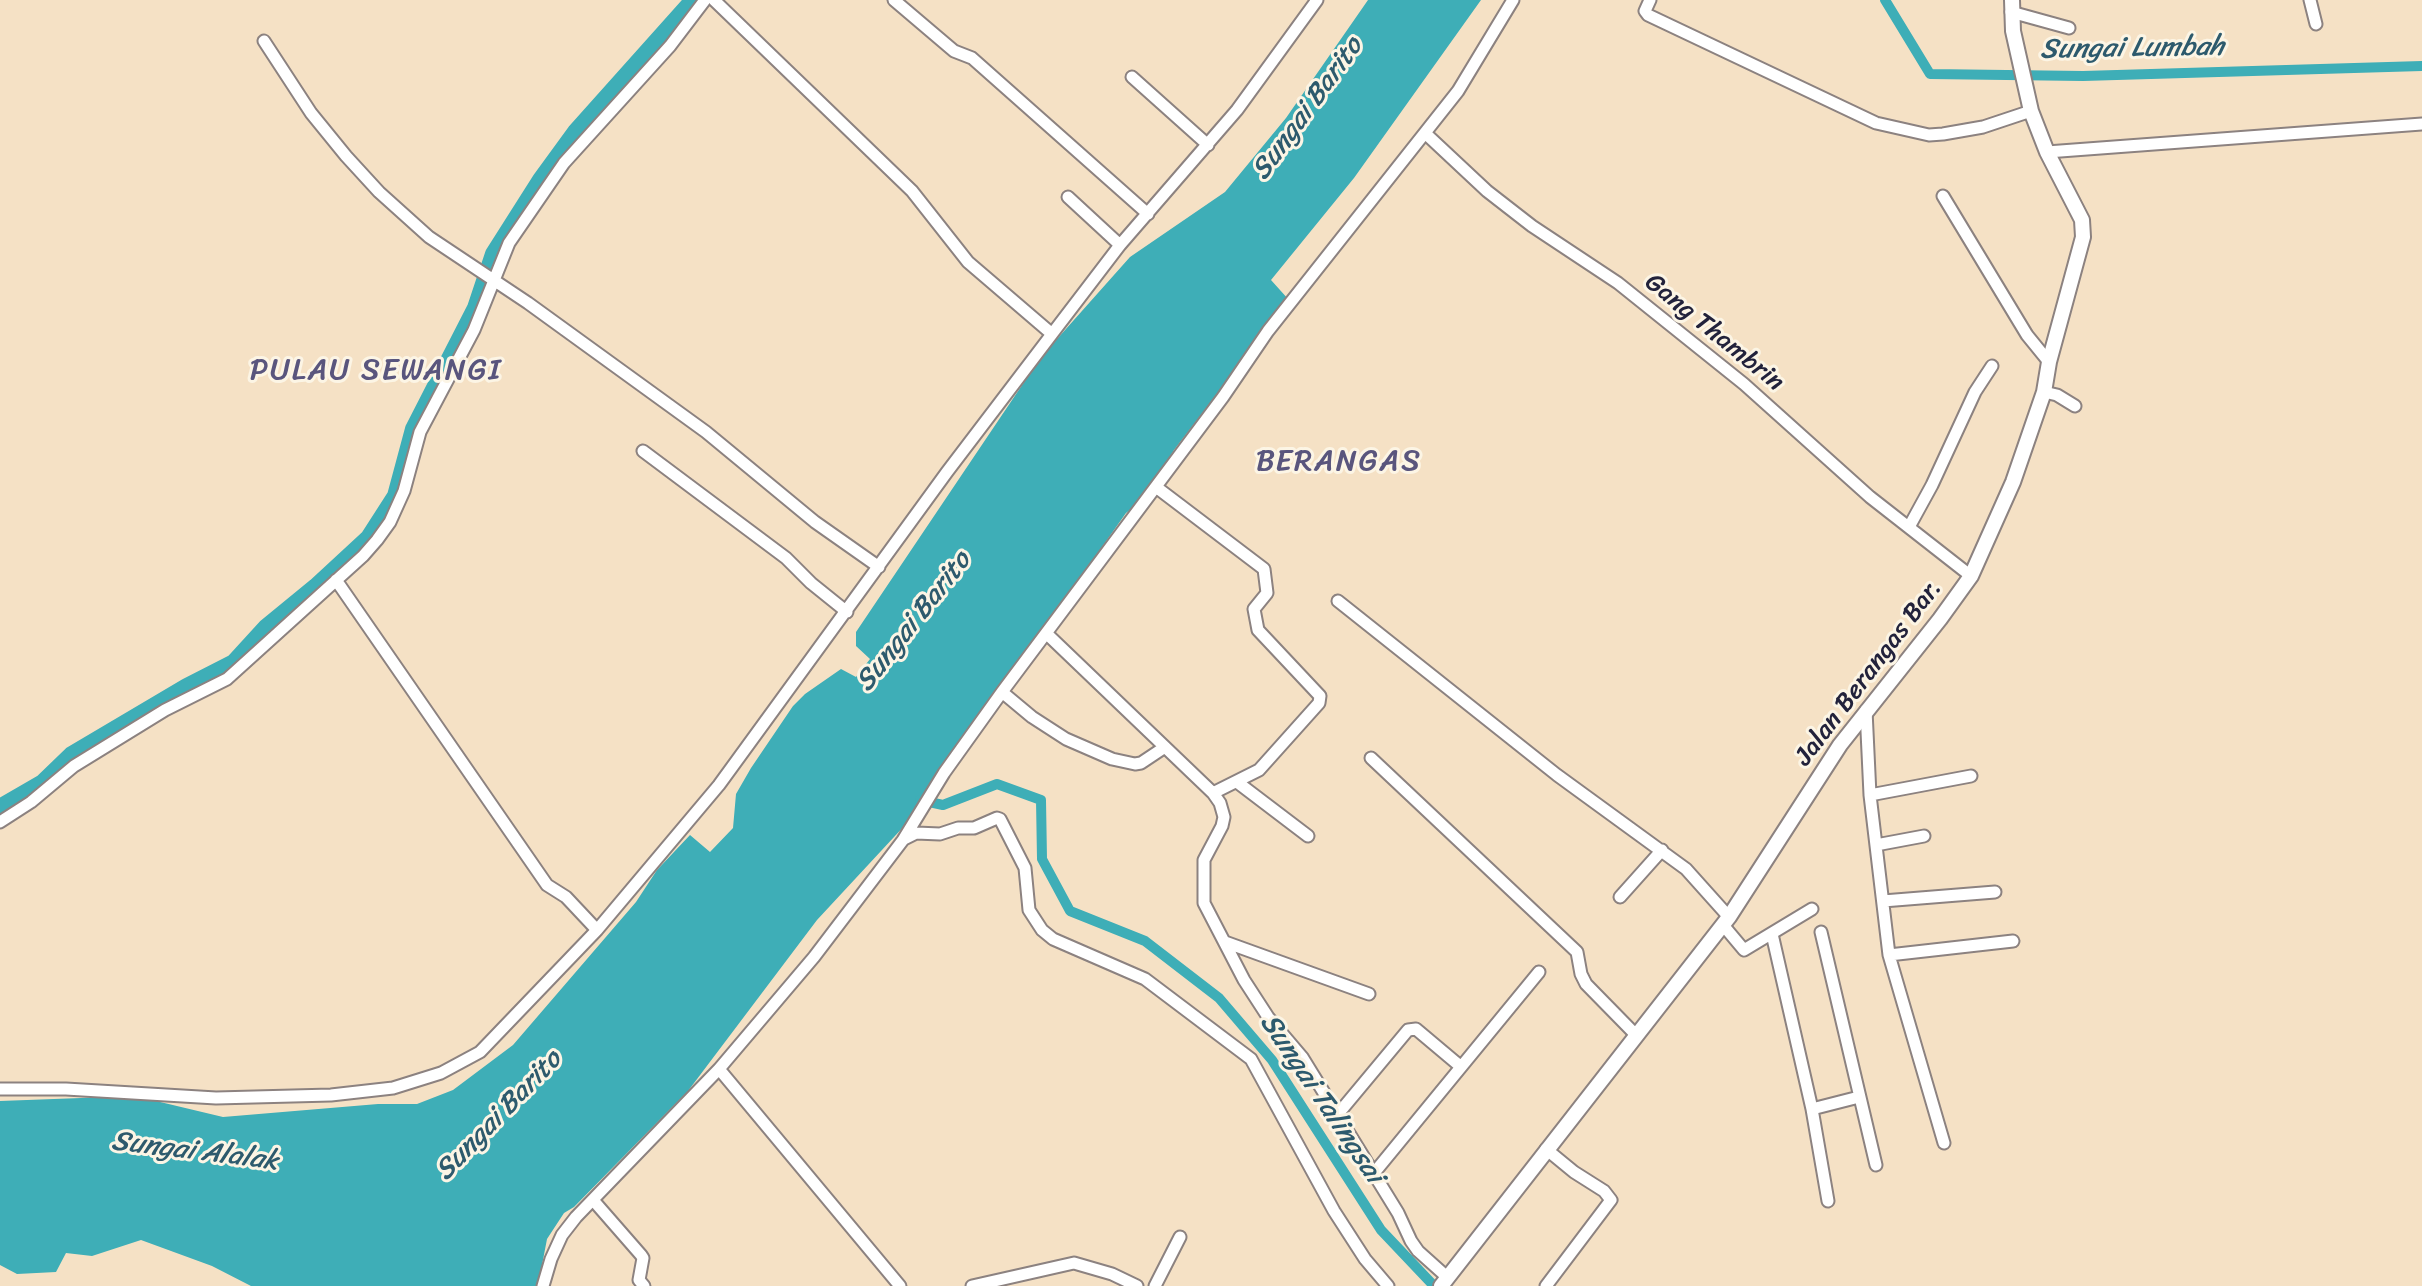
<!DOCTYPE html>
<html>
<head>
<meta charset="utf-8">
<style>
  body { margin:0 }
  canvas { display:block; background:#f5e1c5 }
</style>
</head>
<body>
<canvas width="2422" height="1286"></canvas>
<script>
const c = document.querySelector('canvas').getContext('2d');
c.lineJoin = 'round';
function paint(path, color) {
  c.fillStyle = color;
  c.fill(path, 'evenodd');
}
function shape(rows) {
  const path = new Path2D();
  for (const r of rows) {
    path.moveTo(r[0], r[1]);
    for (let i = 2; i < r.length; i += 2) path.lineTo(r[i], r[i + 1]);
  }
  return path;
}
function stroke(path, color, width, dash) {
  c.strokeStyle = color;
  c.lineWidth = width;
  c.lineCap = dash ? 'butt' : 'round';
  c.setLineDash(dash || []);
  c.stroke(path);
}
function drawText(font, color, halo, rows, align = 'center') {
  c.font = font + ' Sriracha,sans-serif';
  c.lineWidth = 6;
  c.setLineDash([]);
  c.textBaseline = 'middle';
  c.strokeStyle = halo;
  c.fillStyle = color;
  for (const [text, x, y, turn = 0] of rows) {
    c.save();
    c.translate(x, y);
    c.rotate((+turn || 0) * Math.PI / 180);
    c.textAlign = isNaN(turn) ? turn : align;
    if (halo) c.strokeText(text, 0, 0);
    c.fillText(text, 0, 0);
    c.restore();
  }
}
paint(shape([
  [1368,0,1481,0,1354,178,1271,280,1289,300,1174,450,1143,500,1126,513,907,823,817,920,688,1091,574,1207,564,1213,547,1239,538,1286,251,1286,212,1266,141,1240,92,1256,66,1253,56,1272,17,1274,0,1265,0,1101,135,1096,223,1117,378,1104,417,1104,453,1090,513,1045,636,902,657,870,690,835,710,852,733,828,736,794,751,768,793,706,805,694,841,669,856,677,870,659,856,646,856,632,1041,357,1130,257,1225,192,1286,118]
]), '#3eaeb7');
stroke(shape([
  [1885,0,1930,74,2083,76,2422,66],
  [920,800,943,805,997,784,1041,800,1042,859,1070,911,1145,941,1219,998,1272,1060,1381,1230,1434,1286]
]), '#3eaeb7', 10);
stroke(shape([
  [0,808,43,783,72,755,187,687,234,663,266,628,316,587,369,538,396,496,414,429,476,308,494,254,541,180,576,132,694,0]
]), '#3eaeb7', 18);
const minor = shape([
  [714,0,912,191,968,262,1052,334],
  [894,0,954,51,972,58,1148,214],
  [1650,0,1645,11,1648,15,1876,123,1929,135,1943,134,1983,127,2031,111],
  [2310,0,2316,24],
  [2011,12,2069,28],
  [264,41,311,113,346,156,379,192,429,237,528,303,706,432,815,522,879,567],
  [1132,77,1208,145],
  [1425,133,1487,191,1532,226,1618,283,1744,384,1870,497,1971,576],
  [2047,152,2422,124],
  [1943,196,2027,335,2049,362],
  [1068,197,1120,245],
  [2044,392,2057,395,2075,406],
  [643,451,786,558,811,583,847,612],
  [1156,487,1264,569,1267,593,1254,609,1258,630,1320,696,1319,703,1259,770,1213,793],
  [1909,527,1932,485,1975,392,1992,366],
  [336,580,547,885,566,897,597,930],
  [1338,601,1557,775,1686,869,1729,917],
  [1047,634,1213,793,1220,803,1224,817,1222,826,1204,860,1204,903,1244,980,1268,1017,1302,1057,1398,1213,1411,1241,1418,1251,1447,1277],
  [1002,692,1032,717,1066,739,1112,759,1135,764,1141,763,1165,747],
  [1866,710,1870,795,1889,955,1944,1143],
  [1371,758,1577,952,1581,974,1586,984,1636,1035],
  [1237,782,1308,836],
  [1870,795,1971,776],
  [0,822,31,802,74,766,165,710,227,679,363,556,377,540,390,522,404,491,420,432,474,330,509,243,564,163,670,46,705,0],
  [904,839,916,833,940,834,958,828,974,828,997,818,1000,819,1025,868,1029,910,1042,930,1053,939,1145,979,1251,1059,1334,1211,1365,1259,1388,1286],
  [1876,845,1924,836],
  [1620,897,1662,850],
  [1883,901,1995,892],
  [1723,925,1744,950,1812,909],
  [1821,932,1876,1165],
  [1772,934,1812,1109,1828,1201],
  [1225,942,1369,994],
  [1889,955,2013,941],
  [719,1069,900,1286],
  [0,1089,66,1089,216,1098,331,1095,393,1088,441,1073,480,1052,597,930,719,785,947,472,1052,334,1120,245,1237,110,1317,0],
  [1812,1109,1859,1097],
  [1338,1114,1408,1030,1416,1029,1460,1066],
  [1374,1173,1539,972],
  [593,1200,641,1255,643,1258,639,1280,644,1286],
  [543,1286,551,1259,562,1235,576,1217,719,1069,814,957,903,840,944,773,1002,692,1223,397,1268,331,1458,91,1513,0],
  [972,1286,1074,1263,1112,1274,1137,1286],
  [1155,1286,1180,1237],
  [1546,1286,1611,1200,1604,1191,1574,1172,1546,1149]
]);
const major = shape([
  [1441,1286,1729,917,1840,745,1940,619,1971,576,2013,482,2044,392,2049,362,2083,237,2082,220,2047,152,2031,111,2013,31,2012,0]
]);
stroke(minor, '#8c8280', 15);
stroke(major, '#8c8280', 18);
stroke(minor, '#fff', 11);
stroke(major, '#fff', 14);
drawText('26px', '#22223b', '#fcf5e5', [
  ["Gang Thambrin",1714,333,39],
  ["Jalan Berangas Bar.",1869,673,-53]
]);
drawText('italic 28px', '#2d5a6d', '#fcf5e5', [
  ["Sungai Lumbah",2132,49,-1],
  ["Sungai Barito",1308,109,-54],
  ["Sungai Barito",914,622,-52],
  ["Sungai Talingsai",1321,1099,56],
  ["Sungai Barito",499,1116,-46],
  ["Sungai Alalak",195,1152,7]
]);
c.letterSpacing = '2px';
drawText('30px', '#59557d', '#fcf5e5', [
  ["PULAU SEWANGI",376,371],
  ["BERANGAS",1339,462]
]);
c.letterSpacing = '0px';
</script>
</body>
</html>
